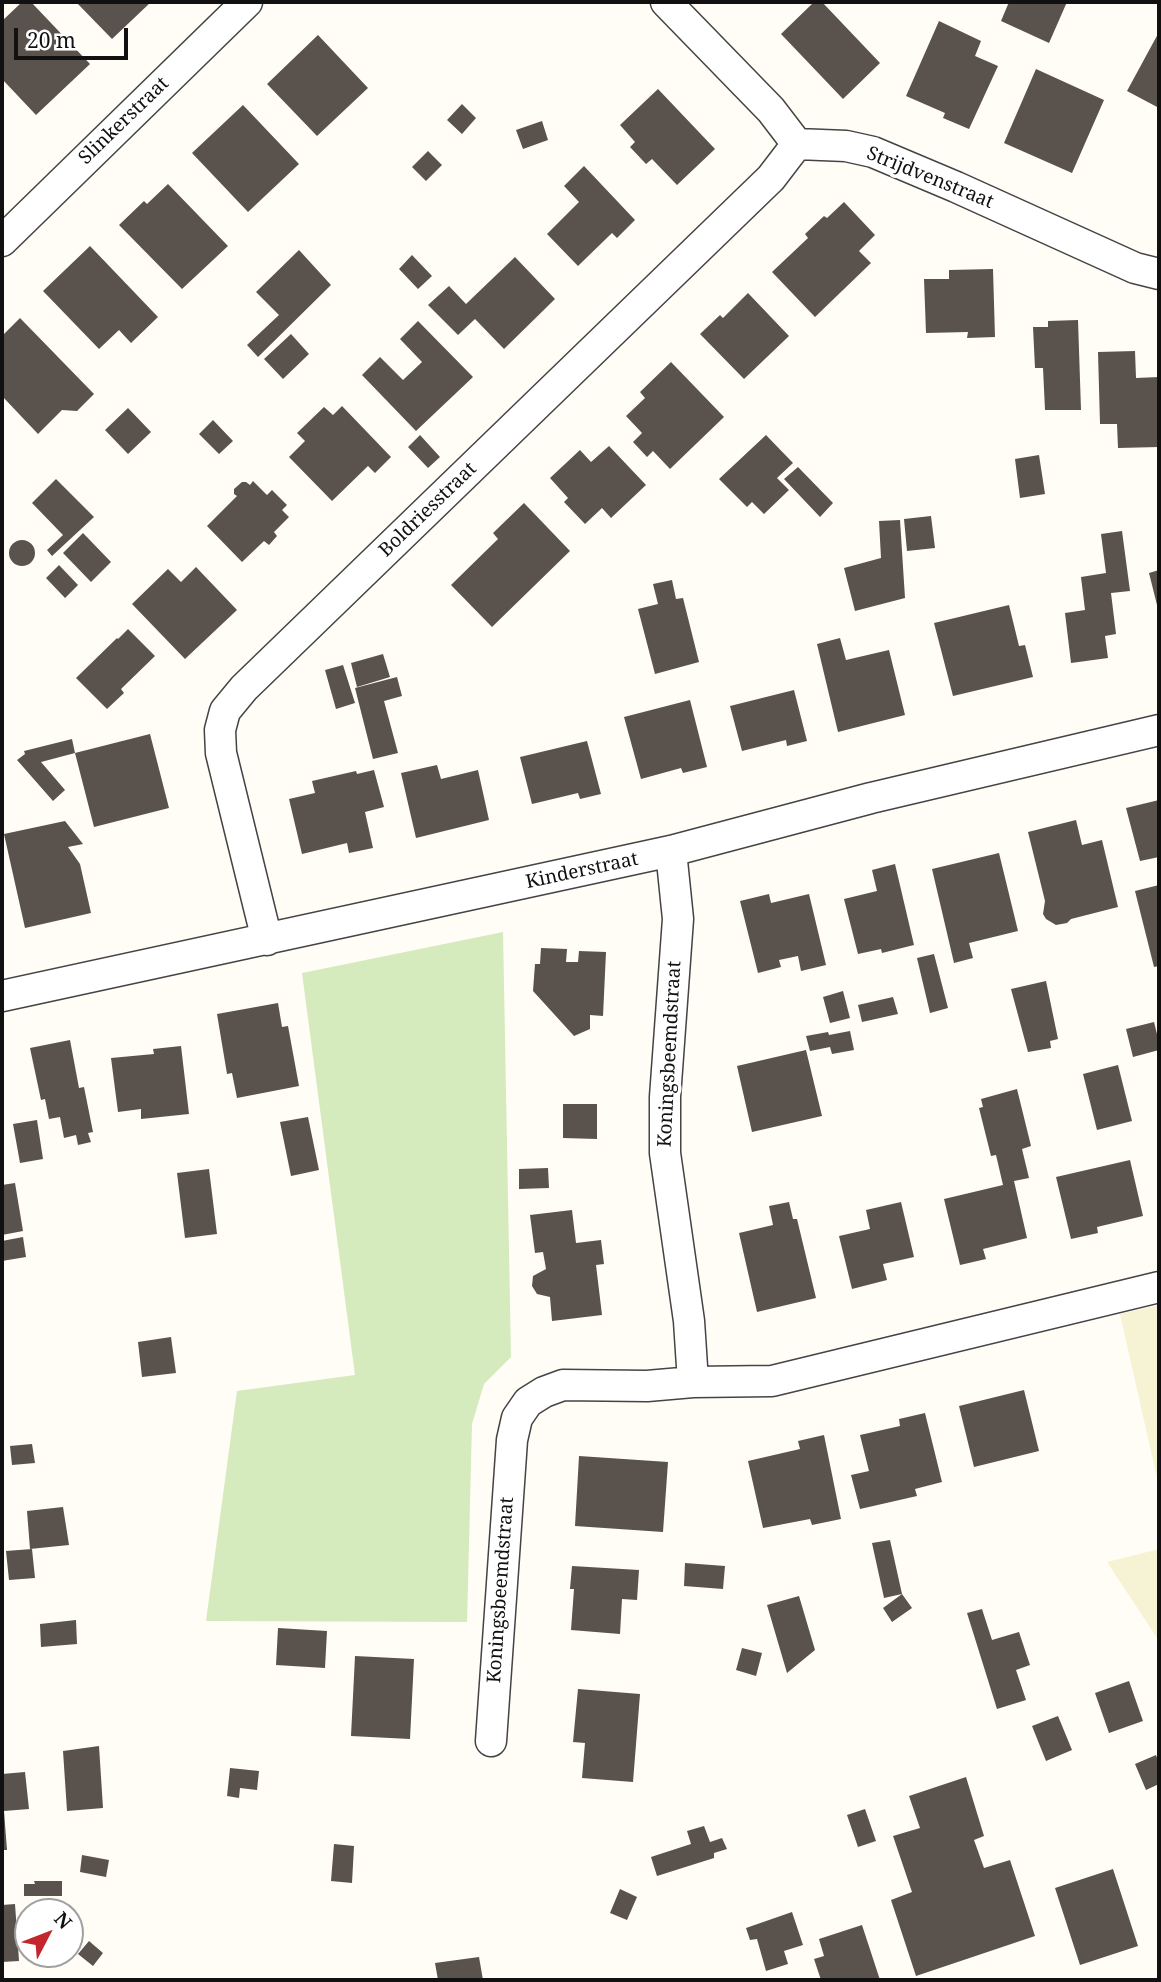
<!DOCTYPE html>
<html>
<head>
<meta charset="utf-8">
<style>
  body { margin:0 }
  #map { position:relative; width:1161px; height:1982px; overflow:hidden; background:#fffdf5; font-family:"Noto Serif",serif }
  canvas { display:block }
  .frame { position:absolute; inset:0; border:4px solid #111; pointer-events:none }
  .north { position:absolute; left:14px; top:1898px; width:70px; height:70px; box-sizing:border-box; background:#fff; border:2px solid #a0a0a0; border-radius:50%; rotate:48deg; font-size:19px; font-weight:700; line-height:28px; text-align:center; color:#111 }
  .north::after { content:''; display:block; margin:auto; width:24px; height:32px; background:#c4262e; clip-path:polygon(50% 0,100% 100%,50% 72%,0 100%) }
  .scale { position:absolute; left:14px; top:28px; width:114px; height:32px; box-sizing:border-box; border:4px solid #111; border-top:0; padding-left:9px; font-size:21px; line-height:24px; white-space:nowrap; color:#111; -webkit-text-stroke:5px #fff; paint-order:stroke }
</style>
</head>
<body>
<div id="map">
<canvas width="1161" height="1982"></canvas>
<div class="frame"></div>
<div class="north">N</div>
<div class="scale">20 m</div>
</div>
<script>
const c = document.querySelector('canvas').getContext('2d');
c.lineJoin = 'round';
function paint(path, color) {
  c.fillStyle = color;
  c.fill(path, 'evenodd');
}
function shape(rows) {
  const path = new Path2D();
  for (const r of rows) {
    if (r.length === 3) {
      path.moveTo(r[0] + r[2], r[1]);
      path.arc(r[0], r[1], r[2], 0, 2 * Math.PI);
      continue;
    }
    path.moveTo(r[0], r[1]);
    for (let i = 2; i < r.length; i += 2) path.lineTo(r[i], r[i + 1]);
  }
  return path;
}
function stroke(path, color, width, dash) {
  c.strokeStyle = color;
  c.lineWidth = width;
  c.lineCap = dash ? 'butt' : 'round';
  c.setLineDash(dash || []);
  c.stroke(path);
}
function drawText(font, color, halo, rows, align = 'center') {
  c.font = font + ' "Noto Serif",serif';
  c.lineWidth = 7;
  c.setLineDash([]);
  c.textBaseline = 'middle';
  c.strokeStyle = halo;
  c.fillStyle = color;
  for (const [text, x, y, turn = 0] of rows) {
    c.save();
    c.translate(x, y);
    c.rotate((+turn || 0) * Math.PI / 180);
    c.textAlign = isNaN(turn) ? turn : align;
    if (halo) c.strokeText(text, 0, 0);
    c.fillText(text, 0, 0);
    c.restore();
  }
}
paint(shape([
  [1159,1305,1159,1487,1120,1314],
  [1159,1549,1159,1641,1107,1562]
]), '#f6f3d4');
paint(shape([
  [503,932,511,1357,484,1384,472,1424,467,1622,206,1621,237,1391,355,1375,302,973]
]), '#d5ebbd');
paint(shape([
  [22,2,31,2,90,64,36,115,2,79,2,21],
  [76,2,151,2,112,39],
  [814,2,822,2,880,63,843,99,781,34],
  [1009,2,1067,2,1049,43,1001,21],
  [939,21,981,41,975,56,998,66,969,129,943,118,945,113,906,96],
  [1159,32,1159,108,1127,91],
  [318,35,368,88,317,136,267,84],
  [1036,69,1104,100,1072,173,1004,143],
  [658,89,715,149,677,185,652,159,646,164,630,147,635,142,620,125],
  [462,104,476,118,462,134,447,120],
  [243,105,299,164,248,212,192,153],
  [542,121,548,140,523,149,516,130],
  [428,151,442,165,426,181,412,167],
  [584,166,635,220,617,238,612,233,578,266,547,234,579,202,564,186],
  [168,184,228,246,182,289,119,225,144,201,147,204],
  [844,202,875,235,859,251,871,263,815,317,772,272,808,238,805,234,824,216,827,218],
  [90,246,158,317,131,343,119,330,99,349,43,291],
  [299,250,331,285,258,357,247,345,279,315,256,292],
  [412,255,432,276,418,289,399,269],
  [515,257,555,299,504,349,475,319,458,335,428,305,449,286,466,304],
  [993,269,995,337,967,338,968,332,926,333,924,279,949,279,949,270],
  [748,293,789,336,744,379,700,334,720,315,723,318],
  [20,318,94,394,77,411,62,410,38,434,2,396,2,336],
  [1078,320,1081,410,1045,410,1043,368,1035,368,1033,327,1048,327,1048,321],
  [418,321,473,377,416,431,362,375,380,357,403,380,422,362,400,339],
  [291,334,309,354,283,379,264,359],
  [1135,351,1136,378,1159,377,1159,447,1118,448,1117,424,1100,424,1098,352],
  [671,362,724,417,670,469,653,451,647,457,633,442,642,433,626,416,645,398,640,392],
  [342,406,391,457,375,473,368,466,332,501,289,457,305,441,297,433,324,407,333,415],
  [128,408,151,432,128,454,105,430],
  [213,420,233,441,219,454,199,434],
  [420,435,440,457,428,468,408,447],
  [766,435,793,463,777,478,789,490,764,514,752,502,747,507,719,479],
  [609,446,646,485,611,518,602,508,585,524,564,502,568,498,550,478,580,450,591,462],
  [1039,455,1045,494,1020,498,1015,459],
  [798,467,833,503,820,517,784,479],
  [56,479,94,517,52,556,47,550,63,535,32,503],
  [253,481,267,495,272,490,287,505,282,510,289,517,274,532,277,536,269,545,264,541,242,562,207,526,237,496,234,494,234,489,242,482,246,482,250,485],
  [524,503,570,551,492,627,451,585,498,539,493,533],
  [931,516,935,548,907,551,904,519],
  [900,520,905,598,855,611,844,568,881,558,879,521],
  [1122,531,1130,591,1111,593,1116,634,1105,636,1108,658,1071,663,1065,613,1085,610,1081,577,1106,573,1101,534],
  [83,533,111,562,91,582,63,553],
  [22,553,13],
  [59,565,78,585,65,598,46,578],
  [196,567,237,610,185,659,132,604,168,569,181,582],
  [1159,570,1159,609,1158,609,1149,573],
  [672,580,676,599,683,598,699,662,655,674,638,609,658,604,653,584],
  [1009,605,1019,646,1025,645,1033,677,953,696,934,623],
  [128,629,155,656,121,689,124,693,107,709,76,678,117,638,118,639],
  [840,638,846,660,889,650,905,715,838,732,817,644],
  [383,654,390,677,357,687,351,663],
  [343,665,355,703,336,709,325,670],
  [397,677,402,696,384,701,398,753,373,759,355,688],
  [794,690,807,741,787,746,786,740,742,751,730,706],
  [690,700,707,767,683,773,681,768,641,779,624,717],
  [150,734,169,808,94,827,75,753],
  [72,739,75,753,41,762,65,790,53,801,17,760,25,754,24,751],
  [587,741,601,794,580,799,578,793,532,804,520,757],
  [437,765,441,779,478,770,489,820,416,838,401,773],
  [374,770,384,807,365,812,373,848,349,853,347,843,302,854,289,799,315,793,312,781,356,771,357,774],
  [1159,800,1159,857,1140,861,1126,808],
  [1076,820,1082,845,1102,840,1118,907,1071,919,1067,923,1056,925,1046,919,1043,914,1045,901,1028,832],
  [65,821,83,844,68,847,80,864,91,913,25,928,4,834],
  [999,853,1018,931,969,943,973,958,954,963,932,869],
  [895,864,914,945,882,953,881,949,858,954,844,899,877,891,872,870],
  [1159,885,1159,966,1154,967,1135,891],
  [769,894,771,903,809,894,826,965,801,971,798,956,779,960,781,967,758,973,740,901],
  [541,948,567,949,566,962,578,962,579,951,606,952,603,1016,590,1015,590,1029,574,1036,533,991,535,964,540,964],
  [934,954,948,1008,930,1013,917,958],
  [1046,981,1058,1039,1050,1041,1051,1048,1028,1052,1011,989],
  [843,991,850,1018,830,1023,823,997],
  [893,997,898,1014,862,1022,858,1005],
  [278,1003,282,1027,288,1026,299,1086,237,1098,232,1073,227,1074,217,1014],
  [1154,1022,1159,1042,1159,1050,1133,1057,1126,1029],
  [850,1031,854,1050,832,1054,830,1047,810,1051,806,1036,828,1032,829,1035],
  [70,1040,79,1088,84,1087,93,1132,88,1133,91,1142,78,1145,76,1135,64,1138,60,1117,49,1119,45,1099,41,1100,30,1048],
  [181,1046,189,1114,141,1119,141,1109,118,1112,111,1058,154,1054,153,1049],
  [806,1050,822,1116,752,1132,737,1066],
  [1118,1065,1132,1121,1097,1130,1083,1074],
  [1017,1089,1031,1146,1022,1149,1029,1178,1014,1181,1027,1238,983,1249,986,1259,960,1265,944,1199,1003,1185,996,1155,991,1156,979,1108,983,1107,981,1099],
  [563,1104,597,1104,597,1139,563,1138],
  [308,1117,319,1170,291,1176,280,1122],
  [37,1120,43,1159,20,1163,13,1124],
  [1130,1160,1143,1216,1097,1227,1098,1233,1071,1239,1056,1177],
  [548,1168,549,1188,519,1189,519,1169],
  [209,1169,217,1234,185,1238,177,1173],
  [15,1183,23,1231,2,1235,2,1185],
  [789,1202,793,1219,797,1219,816,1298,757,1312,739,1233,773,1225,769,1206],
  [901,1202,914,1257,883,1264,887,1280,852,1289,839,1236,870,1229,866,1210],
  [572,1210,576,1243,601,1240,604,1264,596,1265,602,1315,552,1321,550,1297,537,1294,532,1286,533,1276,546,1269,543,1252,535,1253,530,1215],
  [23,1237,26,1257,2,1261,2,1241],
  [171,1337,176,1373,142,1377,138,1342],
  [1024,1390,1039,1451,974,1467,959,1406],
  [925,1413,942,1482,915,1489,917,1496,860,1509,851,1475,869,1471,860,1435,900,1426,899,1419],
  [824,1435,841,1519,812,1525,810,1519,763,1528,748,1461,800,1449,798,1441],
  [32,1444,35,1463,12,1465,10,1446],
  [579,1456,668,1462,663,1532,575,1526],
  [63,1507,69,1545,30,1549,27,1511],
  [890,1540,902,1594,884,1598,872,1543],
  [32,1549,35,1578,9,1580,6,1551],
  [685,1563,725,1566,723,1589,684,1586],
  [572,1566,639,1570,637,1600,622,1599,620,1634,571,1630,574,1589,570,1589],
  [902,1594,912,1608,892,1622,883,1608],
  [799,1596,815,1650,787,1673,767,1605],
  [982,1609,992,1640,1019,1632,1030,1665,1016,1670,1026,1700,997,1709,967,1613],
  [76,1620,77,1644,41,1647,40,1624],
  [278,1628,327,1631,325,1668,276,1665],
  [742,1648,762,1653,756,1676,736,1670],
  [355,1656,414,1659,410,1739,351,1736],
  [1129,1681,1143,1721,1109,1733,1095,1693],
  [578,1689,640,1694,633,1782,582,1778,585,1743,573,1742],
  [1058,1716,1072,1750,1046,1761,1032,1726],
  [99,1746,103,1808,67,1811,63,1751],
  [1156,1755,1159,1763,1159,1784,1146,1790,1135,1764],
  [230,1768,259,1771,257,1790,240,1788,239,1798,227,1796],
  [25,1772,29,1809,4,1811,7,1850,2,1850,2,1774],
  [966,1777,984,1836,974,1840,984,1868,1010,1860,1035,1936,916,1976,891,1900,912,1892,893,1836,920,1828,909,1796],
  [865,1809,876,1841,858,1847,847,1815],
  [704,1826,710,1842,722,1838,727,1849,714,1853,714,1858,657,1876,651,1857,691,1844,687,1831],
  [334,1844,354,1846,352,1883,331,1881],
  [82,1855,109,1860,106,1877,80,1872],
  [1113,1869,1138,1946,1080,1965,1055,1888],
  [34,1881,62,1881,62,1896,24,1896,24,1884,35,1884],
  [620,1889,637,1897,627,1920,610,1913],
  [15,1904,19,1961,2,1962,2,1905],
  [792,1912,803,1945,784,1951,788,1964,766,1971,757,1939,750,1940,746,1928],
  [862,1925,880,1980,821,1980,814,1959,824,1956,819,1939],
  [89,1941,103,1953,93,1966,78,1954],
  [479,1957,483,1980,438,1980,435,1963]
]), '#5a524d');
const street = shape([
  [666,2,771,110,797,144,846,146,873,152,956,187,1135,268,1159,274],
  [2,241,247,2],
  [671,851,678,919,665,1097,665,1153,689,1321,693,1382],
  [267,940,221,753,220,730,225,711,244,688,771,178,797,144],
  [2,996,671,851,871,798,1159,730],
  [491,1741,512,1440,517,1418,528,1402,544,1392,563,1385,647,1386,693,1382,772,1381,1159,1287]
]);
stroke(street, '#444', 33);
stroke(street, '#fff', 30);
drawText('19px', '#111', '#fff', [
  ["Slinkerstraat",124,121,-44],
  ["Strijdvenstraat",930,178,22],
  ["Boldriesstraat",428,510,-44],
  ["Kinderstraat",582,871,-12],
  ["Koningsbeemdstraat",670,1054,-87],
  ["Koningsbeemdstraat",501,1590,-86]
]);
</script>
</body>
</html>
